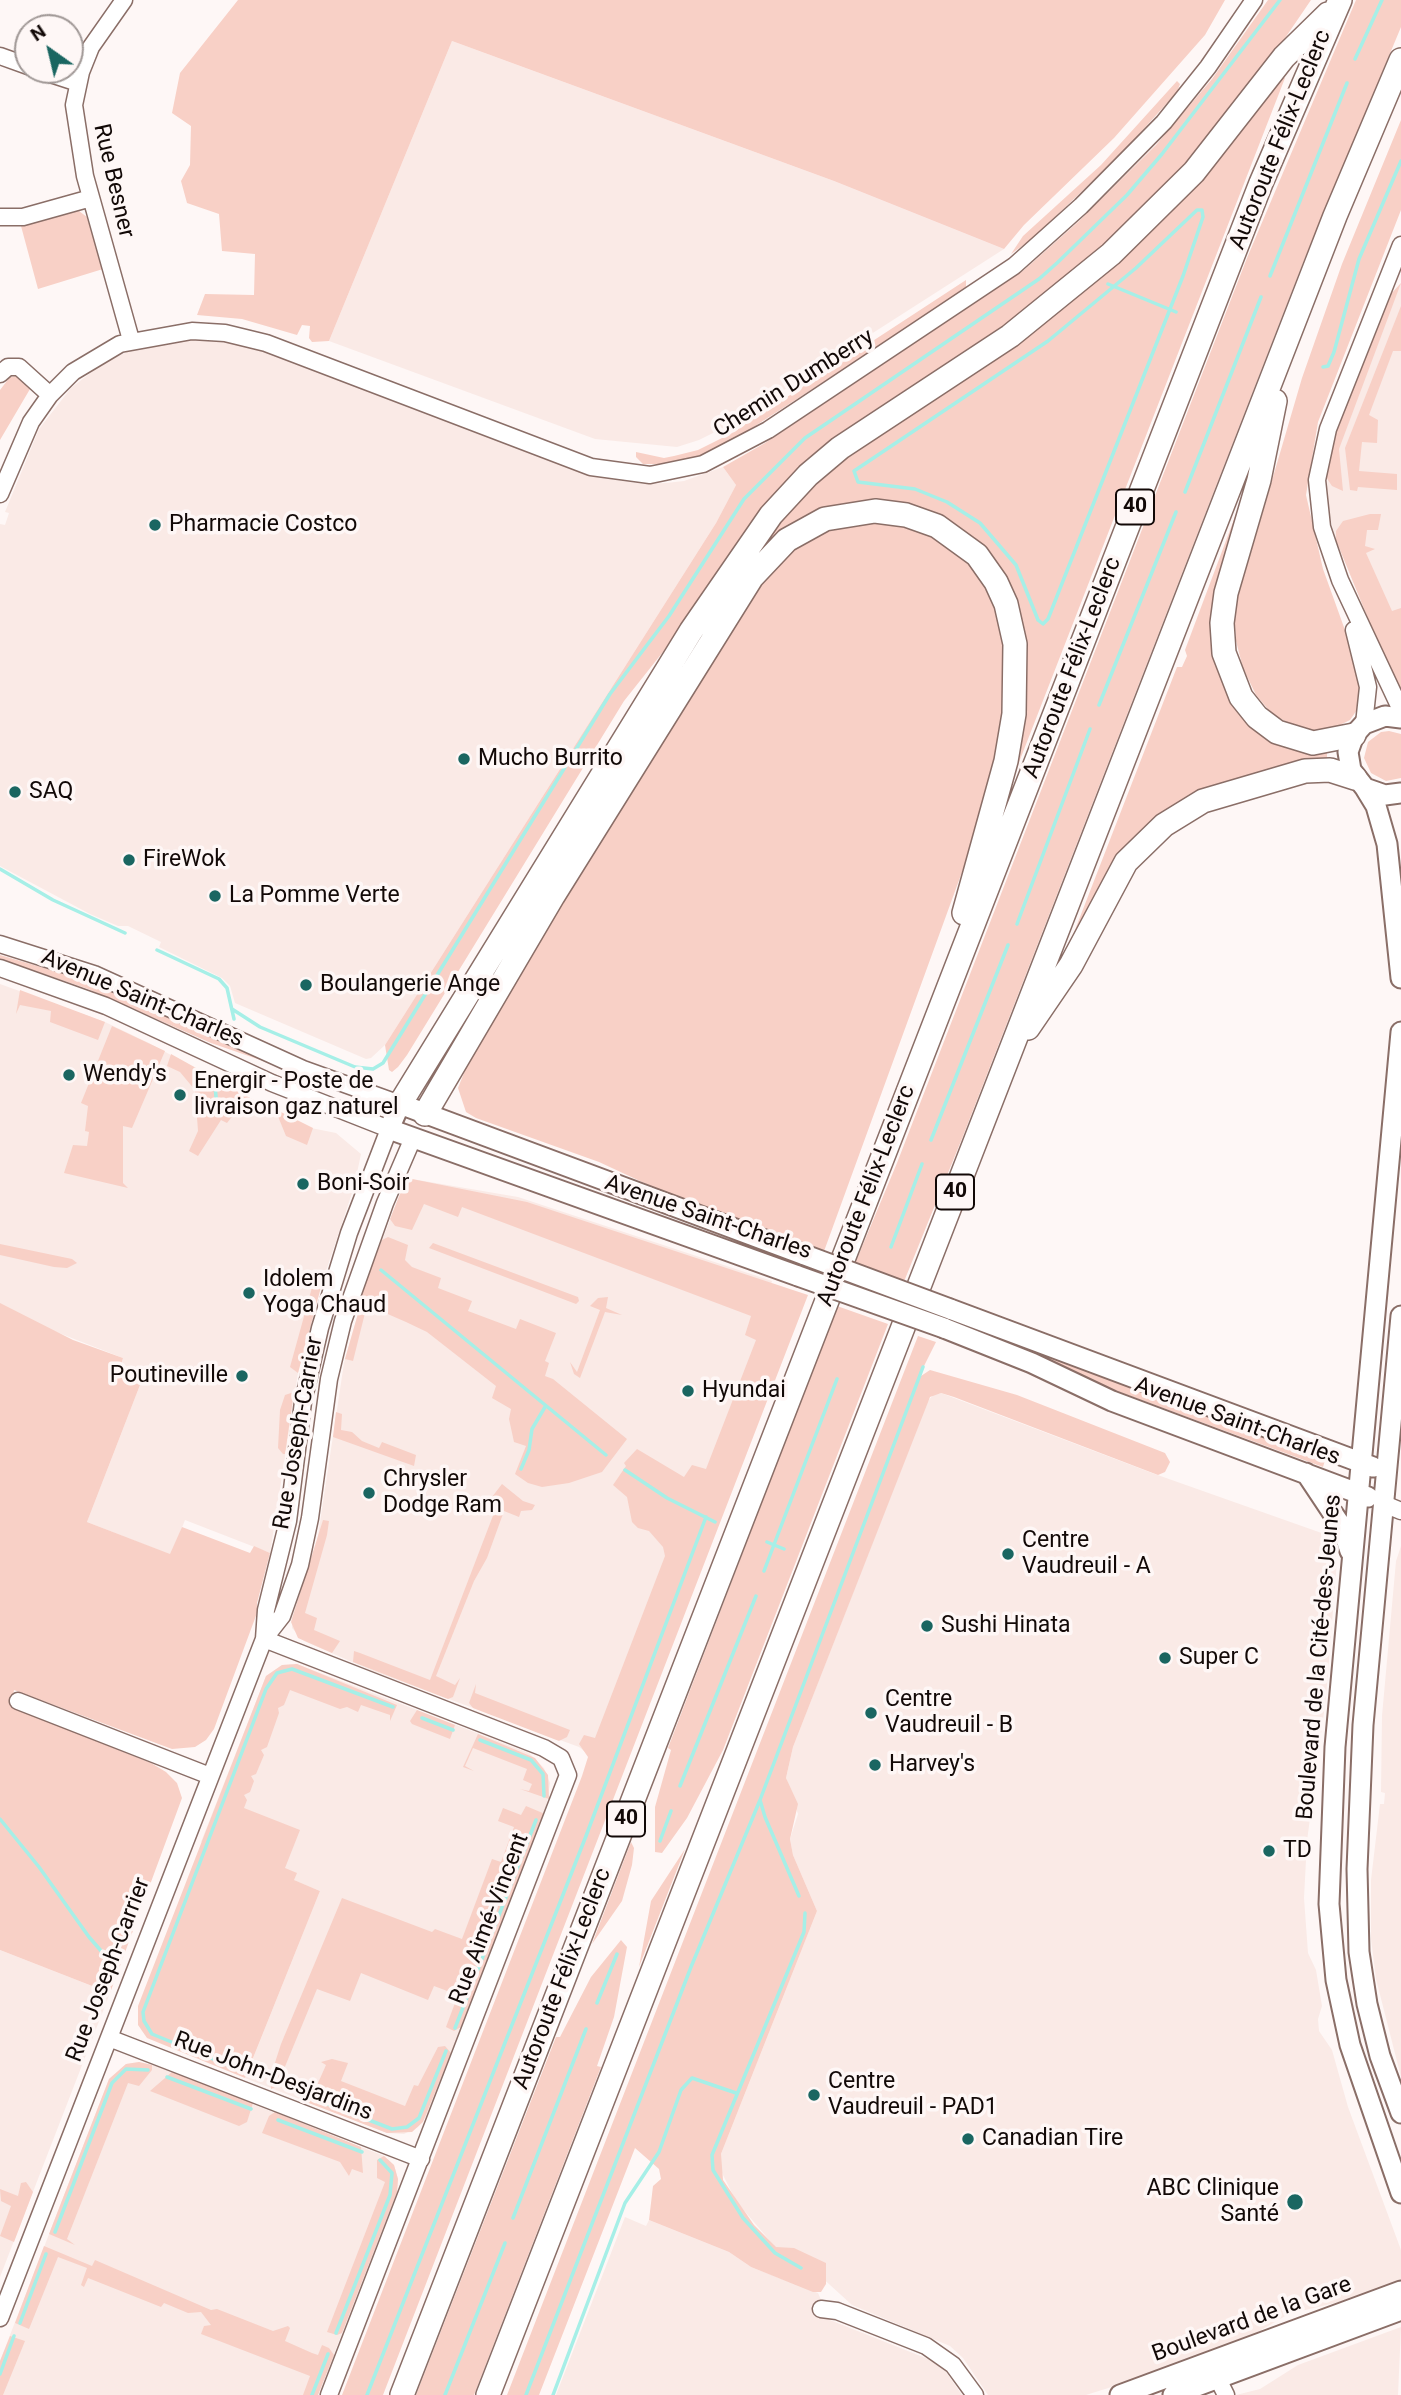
<!DOCTYPE html>
<html>
<head>
<meta charset="utf-8">
<style>
  body { margin:0 }
  #map { position:relative; width:1401px; height:2395px; overflow:hidden; background:#fef7f6; font-family:Roboto,sans-serif }
  canvas { display:block }
  .north { position:absolute; left:14px; top:14px; width:70px; height:70px; box-sizing:border-box; background:#fef7f6; border:2px solid #a09896; border-radius:50%; rotate:326deg; font-size:19px; font-weight:700; line-height:28px; text-align:center; color:#120907 }
  .north::after { content:''; display:block; margin:auto; width:24px; height:32px; background:#1a6661; clip-path:polygon(50% 0,100% 100%,50% 72%,0 100%) }
</style>
</head>
<body>
<div id="map">
<canvas width="1401" height="2395"></canvas>
<div class="north">N</div>
</div>
<script>
const c = document.querySelector('canvas').getContext('2d');
c.lineJoin = 'round';
function paint(path, color) {
  c.fillStyle = color;
  c.fill(path, 'evenodd');
}
function shape(rows) {
  const path = new Path2D();
  for (const r of rows) {
    path.moveTo(r[0], r[1]);
    for (let i = 2; i < r.length; i += 2) path.lineTo(r[i], r[i + 1]);
  }
  return path;
}
function stroke(path, color, width, dash) {
  c.strokeStyle = color;
  c.lineWidth = width;
  c.lineCap = dash ? 'butt' : 'round';
  c.setLineDash(dash || []);
  c.stroke(path);
}
function drawText(font, color, halo, rows, align = 'center') {
  c.font = font + ' Roboto,sans-serif';
  c.lineWidth = 7;
  c.setLineDash([]);
  c.textBaseline = 'middle';
  c.strokeStyle = halo;
  c.fillStyle = color;
  for (const [text, x, y, turn = 0] of rows) {
    c.save();
    c.translate(x, y);
    c.rotate((+turn || 0) * Math.PI / 180);
    c.textAlign = isNaN(turn) ? turn : align;
    if (halo) c.strokeText(text, 0, 0);
    c.fillText(text, 0, 0);
    c.restore();
  }
}
paint(shape([
  [452,41,834,181,1004,249,729,425,699,440,677,447,595,439,329,341],
  [1401,283,1401,699,1336,540,1326,502,1329,457,1391,294],
  [195,338,228,341,258,349,574,469,609,479,644,484,666,483,684,481,723,467,736,485,716,523,385,1045,371,1058,366,1059,235,1003,230,986,222,978,159,947,161,942,128,926,118,926,90,914,0,866,0,524,5,525,9,513,5,512,39,429,71,388,102,364,129,351,145,345],
  [0,984,105,1022,149,1043,240,1093,311,1128,336,1133,361,1154,354,1187,315,1304,298,1373,270,1553,185,1520,171,1555,87,1522,140,1385,118,1376,123,1358,0,1310],
  [412,1179,518,1197,772,1281,771,1285,780,1288,592,1762,588,1754,579,1747,373,1671,304,1641,292,1628,292,1618,317,1542,344,1363,359,1310,356,1308,402,1189],
  [941,1393,1152,1473,1330,1536,1337,1561,1326,1697,1307,1841,1304,1898,1308,1953,1316,1970,1322,2006,1318,2019,1319,2031,1332,2050,1348,2107,1401,2250,1401,2280,1339,2302,1301,2311,1299,2308,1251,2336,1191,2362,1086,2395,988,2395,963,2358,950,2346,852,2305,807,2264,776,2248,736,2201,720,2169,721,2154,817,1911,793,1855,790,1839,798,1814,786,1778,793,1747,927,1402,934,1394],
  [1401,1546,1401,2077,1376,1979,1371,1939,1371,1880,1380,1804,1384,1804,1385,1793,1381,1792,1382,1716,1396,1561],
  [297,1664,529,1753,544,1768,550,1783,545,1814,427,2115,418,2127,404,2134,387,2133,245,2078,320,1891,201,1842,266,1676,282,1665],
  [0,1950,110,1993,0,2277],
  [139,2062,156,2066,384,2156,394,2165,398,2179,397,2192,318,2395,0,2395,0,2361,109,2079,126,2064],
  [625,2217,646,2226,649,2220,729,2252,751,2267,818,2293,830,2320,933,2361,946,2372,962,2395,556,2395],
  [1401,2327,1398,2395,1236,2395,1260,2389,1298,2365]
]), '#faeae6');
paint(shape([
  [238,0,1225,0,1205,35,1114,138,1024,225,1004,249,834,181,452,41,329,341,312,342,309,338,310,326,302,325,297,335,242,319,197,315,205,294,254,295,255,254,222,251,219,214,187,203,181,181,190,165,191,126,172,113,180,73],
  [1268,0,1311,0,1266,66,1190,162,1147,207,1042,302,784,487,731,552,674,638,624,701,407,1055,398,1067,392,1072,389,1070,385,1045,716,523,736,485,723,467,765,443,1024,270,1078,222,1156,145,1212,79],
  [1356,0,1401,0,1401,27,1304,260,963,1136,903,1284,854,1266,897,1163,1247,258],
  [1280,76,1285,78,1016,770,1011,769,1003,580,881,502,851,503,825,509,797,522,665,700,700,629,767,534,831,465,992,359],
  [1177,81,1180,84,1177,92,1122,153,1032,239,1011,254,1023,236,1101,165],
  [1401,120,1401,210,1318,422,1306,495,1323,569,1359,669,1362,688,1359,707,1350,720,1330,730,1305,731,1273,715,1256,695,1243,668,1236,641,1234,610,1302,378,1342,264],
  [79,211,87,217,103,269,38,289,21,226],
  [966,280,966,287,927,315,735,439,693,459,663,464,643,464,636,457,636,452,664,458,674,456,698,450,732,433],
  [1401,283,1339,449,1343,491,1332,486,1326,477,1334,438,1391,294],
  [1401,306,1401,351,1393,351,1369,415,1378,420,1377,443,1362,442,1359,471,1397,474,1397,490,1358,487,1357,491,1350,490,1345,448],
  [16,376,30,389,0,440,0,390,10,377],
  [1242,498,1221,673,1319,752,1327,752,1327,762,1192,799,1079,937,1073,935,1177,667,1182,667,1187,656,1185,650],
  [1370,514,1381,514,1378,530,1367,530,1365,546,1375,549,1366,553,1392,611,1401,608,1401,699,1336,540,1336,531,1343,521],
  [889,520,940,537,975,566,989,587,1007,637,1002,736,974,839,823,1254,668,1194,599,1162,476,1118,466,1112,458,1088,476,1043,765,573,814,531],
  [1389,731,1401,734,1401,778,1386,781,1371,773,1364,758,1368,742,1381,732],
  [0,955,92,982,269,1063,211,1043,88,989,0,959],
  [20,990,105,1022,98,1040,50,1022,51,1011,20,1005,16,1014],
  [112,1026,165,1051,132,1128,123,1126,123,1183,128,1188,64,1173,73,1145,87,1146,89,1132,85,1131,88,1106,81,1103],
  [171,1054,252,1099,245,1114,234,1114,227,1123,221,1120,198,1156,189,1151,198,1131,195,1090,180,1072,167,1066],
  [275,1109,313,1128,307,1145,286,1136],
  [412,1179,527,1202,808,1295,383,2395,342,2395,582,1776,588,1757,579,1744,584,1735,595,1738,665,1556,663,1547,649,1531,638,1528,632,1522,627,1497,613,1485,626,1466,624,1463,637,1449,684,1477,692,1465,706,1469,756,1340,745,1335,751,1316,462,1207,458,1217,424,1204,412,1230,395,1226,390,1219,402,1189],
  [388,1237,408,1245,405,1260,412,1267,441,1278,438,1288,472,1301,468,1311,516,1329,520,1319,556,1333,545,1361,549,1363,545,1376,553,1379,627,1439,602,1472,569,1483,542,1487,528,1483,515,1474,526,1446,514,1442,509,1419,511,1409,492,1398,496,1386,427,1332,406,1322,367,1305,353,1361,345,1359,359,1310,356,1308,382,1240],
  [433,1243,578,1297,579,1301,576,1304,429,1248],
  [0,1244,72,1259,77,1263,67,1268,54,1267,0,1255],
  [316,1273,324,1276,298,1373,290,1367],
  [608,1297,606,1308,622,1315,605,1312,580,1378,574,1374,570,1362,577,1372,600,1310,590,1306,598,1298],
  [0,1303,73,1340,123,1358,118,1376,140,1385,87,1522,170,1554,182,1527,250,1553,254,1546,270,1553,257,1603,257,1613,214,1729,206,1740,195,1747,172,1749,14,1690,11,1707,151,1763,166,1772,177,1783,182,1798,110,1993,0,1950],
  [837,1306,888,1324,723,1750,687,1818,662,1853,655,1852,655,1807,671,1750,668,1748],
  [918,1336,936,1342,918,1378,930,1370,1017,1395,1165,1453,1170,1462,1165,1472,1158,1475,954,1397,941,1393,930,1397,793,1747,786,1778,798,1804,790,1839,793,1855,817,1911,721,2154,723,2180,754,2225,776,2247,794,2248,826,2263,826,2284,821,2292,813,2292,751,2267,729,2252,649,2220,653,2186,661,2179,659,2169,635,2148,539,2395,507,2395],
  [1041,1350,1326,1457,1323,1467,1095,1383,1037,1357],
  [294,1392,285,1454,283,1454,278,1448,280,1410,285,1395],
  [336,1412,342,1414,341,1430,352,1432,362,1441,379,1448,382,1442,416,1455,414,1466,333,1437],
  [502,1484,523,1501,535,1505,532,1510,521,1511,519,1517,504,1511,487,1558,474,1581,436,1676,455,1685,460,1678,453,1697,448,1699,353,1662,354,1651,360,1653,430,1680,499,1500,492,1497],
  [323,1520,329,1521,327,1535,305,1613,317,1618,314,1630,340,1641,332,1653,298,1638,291,1622],
  [297,1664,397,1705,390,1721,390,1715,361,1705,358,1712,347,1707,340,1709,290,1690,284,1705,278,1708,279,1713,267,1747,261,1750,264,1755,256,1774,251,1776,254,1781,250,1792,244,1795,247,1800,244,1808,300,1830,285,1868,297,1873,294,1880,320,1891,245,2078,147,2038,138,2025,138,2006,266,1676,282,1665],
  [476,1684,475,1693,570,1730,567,1737,559,1741,473,1708,469,1703],
  [417,1710,455,1725,450,1739,412,1724,410,1721],
  [478,1734,535,1758,548,1775,549,1799,520,1789,529,1791,532,1784,523,1780,527,1769,473,1748,465,1766,474,1771,463,1767],
  [526,1806,545,1814,461,2027,454,2031,446,2027,458,1995,434,1986,428,2000,361,1973,350,2001,317,1989,277,2086,271,2089,271,2075,281,2044,342,1898,432,1932,435,1929,462,1939,492,1859,501,1862,514,1827,498,1821,503,1808,521,1815],
  [631,1842,634,1848,632,1865,622,1901,592,1944],
  [685,1849,639,1967,651,1901],
  [621,1940,627,1947,614,2017,597,2066,601,2067,474,2395,416,2395,556,2037,560,2037,591,1977],
  [445,2046,451,2053,423,2122,412,2132,387,2133,301,2100,298,2095,299,2087,314,2092,326,2065,321,2062,332,2059,348,2063,341,2081,405,2106,414,2085,418,2086,438,2047],
  [139,2062,152,2065,152,2070,139,2086,128,2083,67,2239,75,2245,49,2234,109,2079,126,2064],
  [172,2072,253,2103,247,2122,239,2126,150,2091],
  [275,2112,361,2147,363,2173,352,2169,349,2176,340,2162,262,2133,269,2116],
  [384,2156,394,2165,398,2179,397,2192,342,2333,337,2335,327,2332,385,2182,377,2178,377,2160],
  [26,2182,33,2192,14,2242,0,2236,11,2206,1,2201,0,2189,18,2196,21,2183],
  [44,2246,92,2266,95,2260,211,2310,217,2309,273,2331,288,2326,290,2328,285,2341,312,2353,318,2355,322,2345,329,2348,334,2355,318,2395,303,2395,310,2376,201,2334,204,2326,211,2325,201,2312,188,2313,164,2303,161,2307,88,2278,84,2287,81,2285,87,2268,58,2257,29,2329,15,2323],
  [10,2336,25,2341,3,2395,0,2395,0,2361]
]), '#f8d0c6');
stroke(shape([
  [1355,59,1382,0],
  [1197,210,1202,210,1203,217,1183,276,1048,619,1043,624,1038,620,1016,565,980,523,947,502,915,489,858,482,854,471,1048,341,1136,268,1197,210],
  [1270,276,1347,83],
  [1108,284,1176,312],
  [1323,367,1328,366,1334,352,1359,259,1401,161],
  [1185,492,1261,297],
  [1099,705,1176,512],
  [0,869,53,900,125,933],
  [1017,924,1090,729],
  [157,950,219,979,227,988,234,1019],
  [232,1009,260,1027,355,1067,373,1069,383,1063,610,694,669,616,744,499,805,438,1039,279,1057,263,1127,195,1162,154,1280,0],
  [215,1086,217,1107],
  [931,1140,1008,945],
  [891,1247,922,1164],
  [381,1270,606,1455],
  [521,1469,529,1450,532,1429,545,1407],
  [625,1470,667,1498,715,1522],
  [767,1542,784,1549],
  [764,1571,837,1379],
  [422,1718,453,1730],
  [480,1740,531,1760,543,1774,544,1796],
  [680,1786,756,1596],
  [0,1819,39,1867,89,1937,116,1968],
  [660,1841,671,1811],
  [799,1896,765,1817,760,1800,923,1367],
  [597,2003,617,1954],
  [455,2028,536,1820],
  [247,2073,152,2034,144,2021,143,2012,266,1689,277,1673,292,1669,393,1707],
  [167,2077,251,2109],
  [273,2083,274,2084],
  [302,2094,392,2129,407,2127,419,2118,446,2051],
  [278,2120,362,2152],
  [513,2218,586,2029],
  [55,2232,112,2083,126,2069,148,2070],
  [801,2268,775,2253,743,2218,713,2170,712,2155,804,1932,805,1913],
  [20,2323,46,2254],
  [336,2333,390,2195,392,2173,380,2160],
  [0,2374,14,2336],
  [312,2395,328,2354],
  [367,2395,586,1836,706,1517],
  [445,2395,505,2243],
  [526,2395,691,1967,760,1800],
  [553,2395,625,2203,659,2152,681,2090,692,2078,736,2093]
]), '#a6efe7', 3.5);
const minor = shape([
  [124,0,91,47,81,72,74,105,85,176,131,340],
  [0,56,28,66],
  [38,70,78,83],
  [0,217,23,217,91,198],
  [1401,245,1328,429,1317,480,1322,527,1340,580,1401,710],
  [0,374,8,367,19,367,50,395],
  [0,494,31,422,50,395,73,372,120,344,192,331,225,333,266,343,591,467,650,475,703,464,768,430,1014,266,1081,206,1164,122,1208,67,1254,0],
  [1354,630,1368,687,1364,724],
  [0,944,94,974,303,1069,400,1104],
  [0,968,106,1006,272,1083,389,1129,349,1233,320,1328,303,1402,288,1521,266,1610,264,1639,0,2318],
  [1384,1504,1401,1511],
  [264,1639,544,1748,561,1758,568,1775,329,2395],
  [264,1639,282,1616,300,1565,310,1518,329,1379,343,1321,385,1203,413,1138],
  [18,1701,210,1776],
  [109,2038,421,2159],
  [821,2309,837,2311,926,2346,953,2365,975,2395],
  [1213,2369,1226,2395]
]);
const major = shape([
  [1401,718,1385,716,1364,724,1354,735,1348,752,1351,770,1365,788,1385,795,1401,793],
  [1365,788,1376,806,1387,844,1401,978],
  [1401,1032,1335,1747,1329,1904,1336,1980,1350,2045,1401,2193],
  [798,1276,389,1129,400,1104,805,1255],
  [950,1309,1373,1467],
  [1401,1316,1363,1725,1357,1869,1359,1952,1367,2004,1380,2056,1401,2113],
  [944,1328,1032,1363,1112,1401,1368,1497],
  [1306,1473,1342,1527,1350,1551],
  [1120,2395,1401,2291],
  [1173,2395,1401,2310]
]);
const highway = shape([
  [1275,401,1259,480,1226,593,1222,623,1224,653,1241,697,1257,717,1277,732,1313,743,1354,735],
  [1028,1028,1071,965,1126,862,1164,825,1203,801,1305,771,1330,770,1355,778],
  [400,1104,691,631,771,515,808,475,840,448,1010,336,1111,254,1194,172,1284,57,1328,14],
  [425,1114,553,896,752,577,787,540,825,519,875,511,906,515,937,526,977,555,996,582,1006,604,1015,644,1014,714,1006,761,964,913],
  [402,2395,1261,183,1340,0],
  [488,2395,1335,216,1401,60]
]);
stroke(minor, '#8a6e67', 19);
stroke(major, '#8a6e67', 23);
stroke(highway, '#8a6e67', 26);
stroke(minor, '#fff', 16);
stroke(major, '#fff', 19);
stroke(highway, '#fff', 23);
const majorBridge = shape([
  [805,1255,950,1309],
  [798,1276,944,1328]
]);
stroke(majorBridge, '#8a6e67', 23, []);
stroke(majorBridge, '#fff', 19);
for (const [x, y, r, color] of [
  [155,525,7,"#1a6661"],
  [464,759,7,"#1a6661"],
  [15,792,7,"#1a6661"],
  [129,860,7,"#1a6661"],
  [215,896,7,"#1a6661"],
  [306,985,7,"#1a6661"],
  [69,1075,7,"#1a6661"],
  [180,1095,7,"#1a6661"],
  [303,1184,7,"#1a6661"],
  [249,1293,7,"#1a6661"],
  [242,1376,7,"#1a6661"],
  [688,1391,7,"#1a6661"],
  [369,1493,7,"#1a6661"],
  [1008,1554,7,"#1a6661"],
  [927,1626,7,"#1a6661"],
  [1165,1658,7,"#1a6661"],
  [871,1713,7,"#1a6661"],
  [875,1765,7,"#1a6661"],
  [1269,1851,7,"#1a6661"],
  [814,2095,7,"#1a6661"],
  [968,2139,7,"#1a6661"],
  [1295,2202,9,"#1a6661"]
]) {
  const dot = new Path2D();
  dot.arc(x, y, r, 0, 2 * Math.PI);
  c.fillStyle = color;
  c.fill(dot);
  stroke(dot, '#fef7f6', 2.5);
}
for (const [x, y, w] of [
  [1135,507,38],
  [955,1192,38],
  [626,1819,38]
]) {
  const box = new Path2D();
  box.roundRect(x - w / 2, y - 17.5, w, 35, 5);
  c.fillStyle = '#fef7f6';
  c.fill(box);
  stroke(box, '#120907', 2);
}
drawText('bold 21px', '#120907', null, [
  ["40",1135,507],
  ["40",955,1192],
  ["40",626,1819]
]);
drawText('23px', '#120907', '#fef7f6', [
  ["Autoroute Félix-Leclerc",1281,140,-68],
  ["Rue Besner",113,181,77],
  ["Chemin Dumberry",794,384,-32],
  ["Autoroute Félix-Leclerc",1073,668,-69],
  ["Avenue Saint-Charles",142,999,23],
  ["Autoroute Félix-Leclerc",867,1196,-69],
  ["Avenue Saint-Charles",708,1218,19],
  ["Avenue Saint-Charles",1237,1422,20],
  ["Rue Joseph-Carrier",299,1433,-80],
  ["Boulevard de la Cité-des-Jeunes",1320,1657,-85],
  ["Rue Aimé-Vincent",490,1919,-69],
  ["Rue Joseph-Carrier",109,1970,-69],
  ["Autoroute Félix-Leclerc",563,1979,-69],
  ["Rue John-Desjardins",273,2077,21],
  ["Boulevard de la Gare",1252,2320,-20]
]);
drawText('23px', '#120907', '#fef7f6', [
  ["Pharmacie Costco",169,525],
  ["Mucho Burrito",478,759],
  ["SAQ",29,792],
  ["FireWok",143,860],
  ["La Pomme Verte",229,896],
  ["Boulangerie Ange",320,985],
  ["Wendy's",83,1075],
  ["Energir - Poste de",194,1082],
  ["livraison gaz naturel",194,1108],
  ["Boni-Soir",317,1184],
  ["Idolem",263,1280],
  ["Yoga Chaud",263,1306],
  ["Poutineville",228,1376,"right"],
  ["Hyundai",702,1391],
  ["Chrysler",383,1480],
  ["Dodge Ram",383,1506],
  ["Centre",1022,1541],
  ["Vaudreuil - A",1022,1567],
  ["Sushi Hinata",941,1626],
  ["Super C",1179,1658],
  ["Centre",885,1700],
  ["Vaudreuil - B",885,1726],
  ["Harvey's",889,1765],
  ["TD",1283,1851],
  ["Centre",828,2082],
  ["Vaudreuil - PAD1",828,2108],
  ["Canadian Tire",982,2139],
  ["ABC Clinique",1279,2189,"right"],
  ["Santé",1279,2215,"right"]
], 'left');
</script>
</body>
</html>
